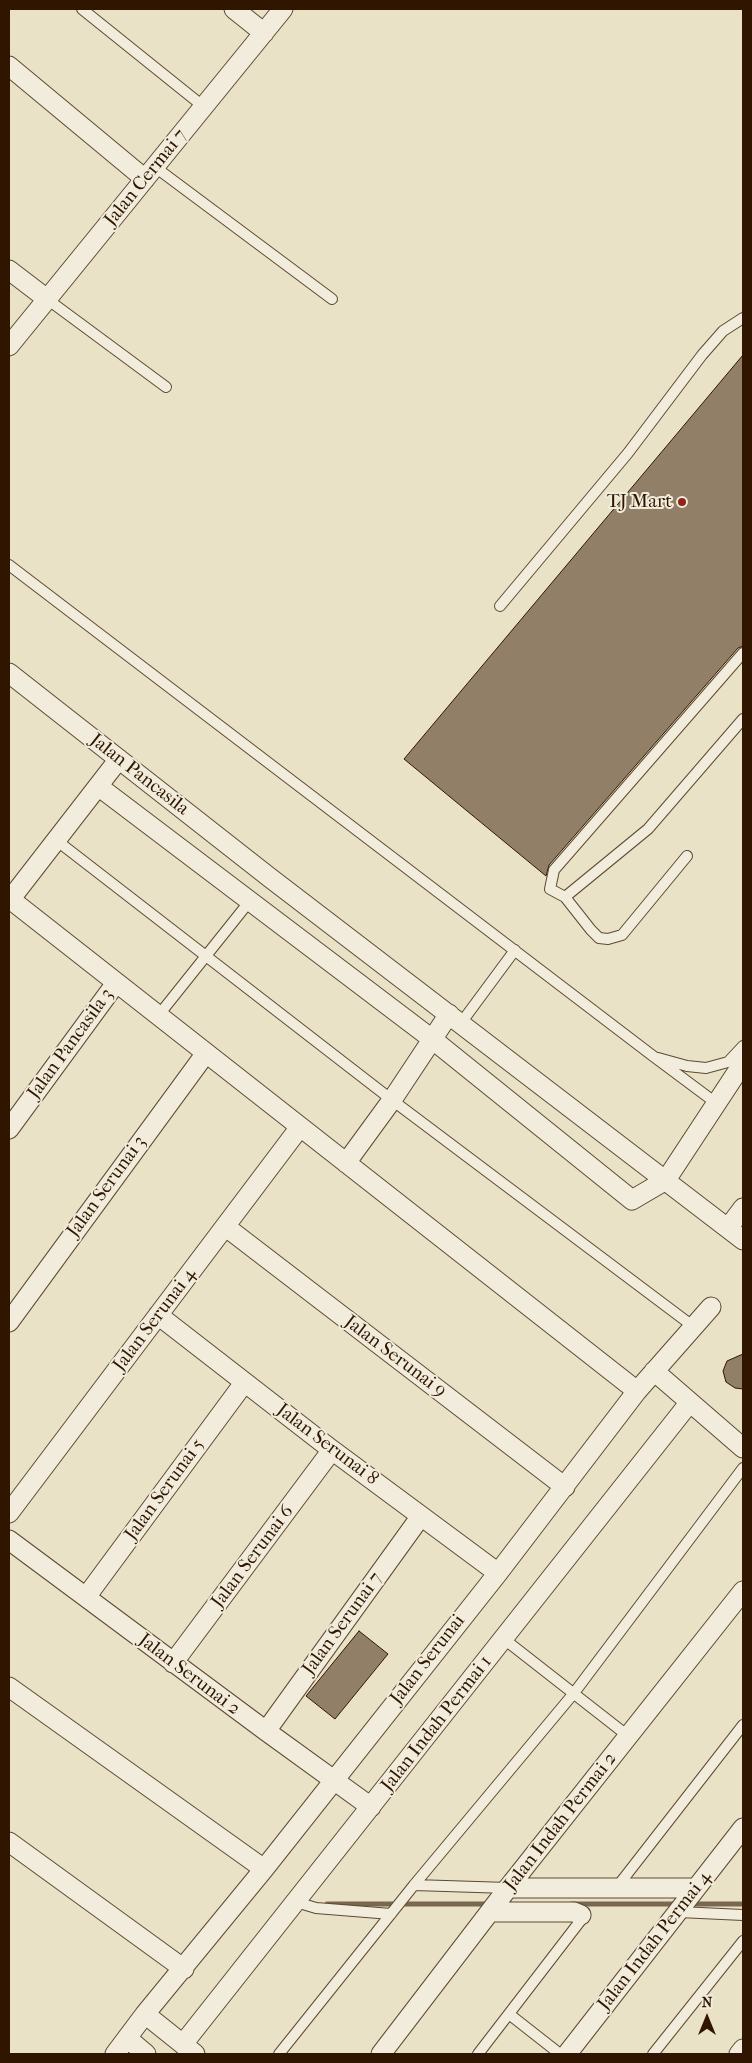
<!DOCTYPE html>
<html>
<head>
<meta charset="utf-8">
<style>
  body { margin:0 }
  #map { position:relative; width:752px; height:2063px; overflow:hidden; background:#eae2c7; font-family:"IM FELL French Canon",serif }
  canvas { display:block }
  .frame { position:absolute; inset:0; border:10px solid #301600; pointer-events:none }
  .north { position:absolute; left:682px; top:1993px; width:50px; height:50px; -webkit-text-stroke:4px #f1ecdb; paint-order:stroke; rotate:0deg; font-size:14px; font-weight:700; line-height:20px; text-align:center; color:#301600 }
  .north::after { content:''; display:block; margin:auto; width:18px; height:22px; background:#301600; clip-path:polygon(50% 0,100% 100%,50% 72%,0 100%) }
</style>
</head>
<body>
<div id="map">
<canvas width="752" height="2063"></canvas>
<div class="frame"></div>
<div class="north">N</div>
</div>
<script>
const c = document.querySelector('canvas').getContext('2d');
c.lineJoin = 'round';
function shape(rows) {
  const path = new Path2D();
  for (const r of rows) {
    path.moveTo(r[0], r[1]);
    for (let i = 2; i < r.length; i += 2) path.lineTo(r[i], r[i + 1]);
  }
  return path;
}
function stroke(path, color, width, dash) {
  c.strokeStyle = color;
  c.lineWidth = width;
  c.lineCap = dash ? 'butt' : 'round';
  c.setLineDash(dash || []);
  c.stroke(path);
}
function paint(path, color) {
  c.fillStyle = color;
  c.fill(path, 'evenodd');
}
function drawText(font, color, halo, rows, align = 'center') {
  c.font = font + ' "IM FELL French Canon",serif';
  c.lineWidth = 4;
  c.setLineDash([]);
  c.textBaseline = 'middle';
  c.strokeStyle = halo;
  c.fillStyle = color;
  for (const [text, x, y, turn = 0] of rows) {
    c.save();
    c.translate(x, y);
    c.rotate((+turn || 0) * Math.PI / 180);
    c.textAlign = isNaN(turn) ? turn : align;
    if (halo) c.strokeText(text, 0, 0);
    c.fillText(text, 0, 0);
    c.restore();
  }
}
stroke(shape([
  [327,1904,489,1904],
  [572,1904,679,1904],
  [690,1904,743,1904]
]), '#7a674f', 5);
const building = shape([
  [743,355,743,646,738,648,549,865,546,876,404,759,743,355],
  [743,1354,743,1389,735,1388,726,1382,723,1371,727,1361,743,1354],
  [359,1631,388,1654,335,1719,306,1696,359,1631]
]);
paint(building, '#918067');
stroke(building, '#301600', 1);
const lane = shape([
  [82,9,204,107],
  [155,167,332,299],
  [47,299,166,387],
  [9,565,653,1056,716,1103],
  [500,606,628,453,702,355,723,331,743,318],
  [56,840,392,1100,694,1327],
  [687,856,622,935,608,939,599,938,591,930,565,897,550,889,554,870,743,653],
  [565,897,648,829,743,719],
  [158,1016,249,902],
  [461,1023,515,950],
  [658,1058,687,1066,706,1068,728,1062,743,1046],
  [504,1639,628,1736],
  [414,1885,574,1693,743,1468],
  [617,1887,743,1725],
  [296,1902,316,1908,391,1914],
  [679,1912,743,1915],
  [509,2014,560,2054],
  [279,2054,414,1885,508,1888],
  [478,2054,581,1920,581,1915],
  [653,2054,743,1941]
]);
const street = shape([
  [234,9,264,33],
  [9,66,145,179],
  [9,270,47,299],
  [9,346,283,9],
  [9,673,269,877,743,1240],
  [98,786,432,1039,632,1200,666,1180,743,1063],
  [10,899,637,1391],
  [9,901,119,759],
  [9,1129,116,983],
  [346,1163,392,1100,449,1014],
  [226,1227,565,1487],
  [728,1228,743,1208],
  [158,1315,332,1450,498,1573],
  [9,1322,206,1053],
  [654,1371,743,1448],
  [9,1513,300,1127],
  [9,1540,266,1731,371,1807],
  [86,1597,244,1383],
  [173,1663,332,1450],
  [9,1687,264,1869],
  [266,1731,421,1516],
  [9,1842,184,1969],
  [508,1888,696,1888],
  [490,1912,574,1912,581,1915],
  [145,2014,195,2054],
  [127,2038,146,2054],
  [183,2044,690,1402],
  [115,2054,145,2014,264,1869,498,1573,637,1391,711,1307],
  [381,2054,508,1888,743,1591],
  [567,2054,743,1828],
  [739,2054,743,2049]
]);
stroke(lane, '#5e4932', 12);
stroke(street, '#5e4932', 21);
stroke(lane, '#f1ecdb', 10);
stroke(street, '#f1ecdb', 19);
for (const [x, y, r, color] of [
  [682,502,5,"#8f2418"]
]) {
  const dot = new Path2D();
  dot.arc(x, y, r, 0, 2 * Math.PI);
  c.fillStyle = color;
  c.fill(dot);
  stroke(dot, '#f1ecdb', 2);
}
drawText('19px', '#301600', '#f1ecdb', [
  ["Jalan Cermai 7",146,178,-51],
  ["Jalan Pancasila",139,775,38],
  ["Jalan Pancasila 3",71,1044,-54],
  ["Jalan Serunai 3",107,1187,-54],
  ["Jalan Serunai 4",155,1320,-53],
  ["Jalan Serunai 9",395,1357,37],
  ["Jalan Serunai 8",327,1445,37],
  ["Jalan Serunai 5",165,1490,-54],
  ["Jalan Serunai 6",253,1557,-53],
  ["Jalan Serunai 7",343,1624,-54],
  ["Jalan Serunai",428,1660,-52],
  ["Jalan Serunai 2",189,1675,37],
  ["Jalan Indah Permai 1",437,1724,-52],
  ["Jalan Indah Permai 2",561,1822,-52],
  ["Jalan Indah Permai 4",655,1941,-52]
]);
drawText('19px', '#301600', '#f1ecdb', [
  ["TJ Mart",672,502]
], 'right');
</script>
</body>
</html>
